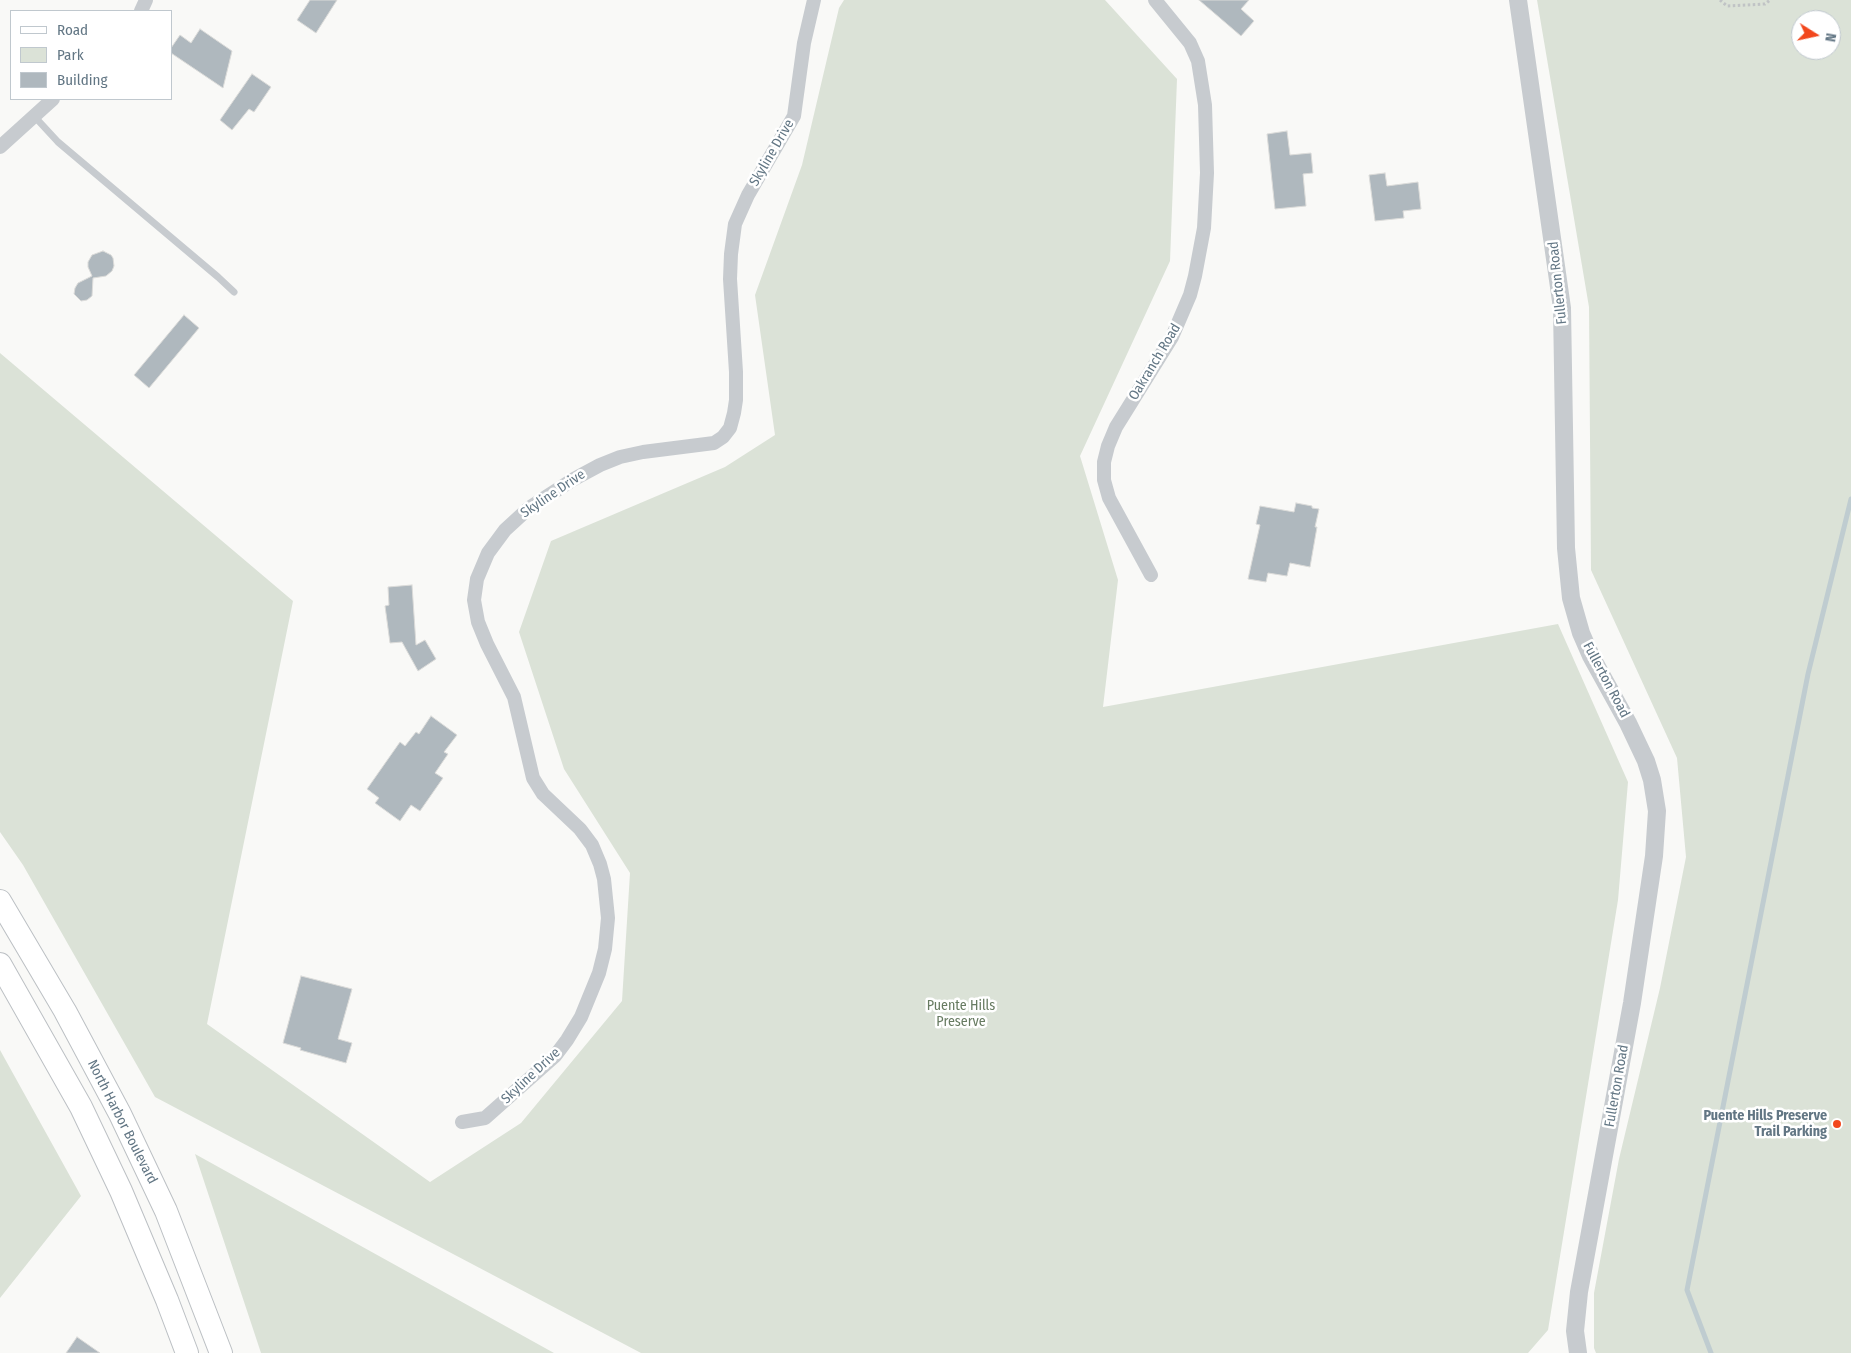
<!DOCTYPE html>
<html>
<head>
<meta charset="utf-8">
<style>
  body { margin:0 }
  #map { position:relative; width:1851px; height:1353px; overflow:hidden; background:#f9f9f7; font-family:"Fira Sans Condensed",sans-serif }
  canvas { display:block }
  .legend { position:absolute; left:10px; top:10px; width:162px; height:90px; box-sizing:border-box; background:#fff; border:1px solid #c0c8ce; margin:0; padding:6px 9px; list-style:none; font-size:15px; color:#627684 }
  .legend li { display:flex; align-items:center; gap:10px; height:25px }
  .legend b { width:25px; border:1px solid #c0c8ce }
  .north { position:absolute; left:1791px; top:10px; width:50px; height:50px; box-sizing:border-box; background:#fff; border:1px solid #c0c8ce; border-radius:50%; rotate:100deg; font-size:14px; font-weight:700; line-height:20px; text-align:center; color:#627684 }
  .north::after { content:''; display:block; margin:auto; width:18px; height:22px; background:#f2471d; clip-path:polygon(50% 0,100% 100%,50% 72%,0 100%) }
</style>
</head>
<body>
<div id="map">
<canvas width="1851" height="1353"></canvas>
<ul class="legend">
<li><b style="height:6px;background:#fff"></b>Road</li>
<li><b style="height:14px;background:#dbe2d7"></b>Park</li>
<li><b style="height:14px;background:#afb8be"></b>Building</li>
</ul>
<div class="north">N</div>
</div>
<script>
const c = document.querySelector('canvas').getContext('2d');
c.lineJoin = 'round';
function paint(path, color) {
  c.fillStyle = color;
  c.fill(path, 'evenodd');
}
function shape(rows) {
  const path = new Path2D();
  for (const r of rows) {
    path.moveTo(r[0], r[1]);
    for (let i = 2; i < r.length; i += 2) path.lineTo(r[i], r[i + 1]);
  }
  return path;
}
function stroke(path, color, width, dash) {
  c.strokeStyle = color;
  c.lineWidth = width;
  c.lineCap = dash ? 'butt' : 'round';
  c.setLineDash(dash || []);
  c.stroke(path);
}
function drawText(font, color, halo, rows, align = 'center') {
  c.font = font + ' "Fira Sans Condensed",sans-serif';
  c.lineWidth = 5;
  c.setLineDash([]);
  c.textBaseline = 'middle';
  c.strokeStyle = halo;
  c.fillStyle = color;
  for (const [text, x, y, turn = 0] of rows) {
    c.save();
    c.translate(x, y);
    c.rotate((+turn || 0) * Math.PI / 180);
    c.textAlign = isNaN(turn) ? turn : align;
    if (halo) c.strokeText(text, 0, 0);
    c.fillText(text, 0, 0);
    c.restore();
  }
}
paint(shape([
  [844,0,1105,0,1177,79,1170,261,1080,456,1118,580,1103,707,1558,624,1628,782,1618,900,1548,1330,1528,1353,641,1353,155,1097,23,865,0,832,0,353,293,601,207,1024,430,1182,521,1123,622,1001,630,873,564,769,519,632,551,541,725,467,775,435,755,295,802,165,839,8],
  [1537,0,1851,0,1851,1353,1596,1353,1594,1348,1594,1293,1619,1159,1660,988,1686,857,1677,758,1591,570,1589,307],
  [1801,20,1831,20,1831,50,1801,50],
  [0,1050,81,1196,0,1298],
  [195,1154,554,1353,261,1353]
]), '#dbe2d7');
stroke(shape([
  [1711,1353,1687,1290,1808,674,1851,499]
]), '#bfccd0', 5);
const building = shape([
  [310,0,337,0,316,33,297,20,310,0],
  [1199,0,1249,0,1241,9,1254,21,1241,36,1199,0],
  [200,29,232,51,223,88,171,53,171,48,180,35,191,43,200,29],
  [252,74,271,87,254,112,249,109,232,130,220,120,252,74],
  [1287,131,1290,155,1311,153,1313,173,1303,174,1306,206,1275,209,1267,134,1287,131],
  [1385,173,1387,186,1418,182,1421,209,1403,211,1404,218,1375,221,1369,175,1385,173],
  [103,251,111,255,113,258,114,266,112,271,106,276,93,278,92,296,87,300,81,301,74,294,75,288,78,283,92,276,88,267,88,262,92,255,103,251],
  [184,315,199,328,149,388,134,375,184,315],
  [1296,503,1312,506,1312,508,1319,509,1315,527,1317,527,1310,567,1290,563,1287,576,1268,573,1266,582,1248,579,1260,525,1256,524,1260,506,1294,512,1296,503],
  [412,585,416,645,425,640,436,659,418,671,402,642,390,643,385,606,389,605,388,587,412,585],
  [431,716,457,735,444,752,448,754,435,773,443,778,420,811,411,805,400,821,375,803,379,798,367,789,400,742,405,746,416,732,419,734,431,716],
  [301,976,352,989,338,1039,352,1043,346,1063,300,1050,301,1048,283,1043,301,976],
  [77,1337,100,1353,66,1353,77,1337]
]);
paint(building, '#afb8be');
stroke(building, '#dbdbd9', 1);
const primary = shape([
  [0,901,65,1011,120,1114,166,1211,221,1353],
  [0,964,81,1107,121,1191,167,1300,187,1353]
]);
stroke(primary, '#bcc0c4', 24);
stroke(shape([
  [1720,0,1727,6,1765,4,1770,0]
]), '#c0c3c5', 3, [2.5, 2.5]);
stroke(shape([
  [34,116,58,142,218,277,234,292]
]), '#c7cbcf', 7);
stroke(shape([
  [141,11,146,0],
  [0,147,53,99],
  [1151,575,1109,498,1104,480,1104,462,1108,446,1116,427,1172,337,1190,295,1195,276,1204,228,1207,173,1205,105,1198,61,1190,43,1155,0],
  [462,1122,485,1118,555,1056,567,1040,581,1017,599,973,605,949,608,918,604,879,600,864,592,845,580,829,543,794,533,778,514,697,487,644,478,622,474,600,477,579,488,553,505,530,529,508,574,479,600,465,620,457,643,452,714,443,723,437,730,428,734,413,736,400,736,372,730,279,731,254,735,224,748,195,794,116,804,43,814,0]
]), '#c7cbcf', 14);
stroke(shape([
  [1518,0,1562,308,1566,548,1571,598,1581,633,1591,656,1628,723,1646,761,1652,780,1657,811,1654,856,1632,1003,1579,1292,1575,1331,1578,1353]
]), '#c7cbcf', 18);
stroke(primary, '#fff', 22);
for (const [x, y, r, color] of [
  [1837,1124,5,"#f2471d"]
]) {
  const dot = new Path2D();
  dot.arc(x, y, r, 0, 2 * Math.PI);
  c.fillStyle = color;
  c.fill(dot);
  stroke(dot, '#fff', 2);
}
drawText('14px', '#627684', '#fff', [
  ["Skyline Drive",772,153,-60],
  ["Fullerton Road",1558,283,-96],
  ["Oakranch Road",1155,362,-59],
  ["Skyline Drive",553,494,-34],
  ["Fullerton Road",1606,680,62],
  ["Skyline Drive",531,1076,-43],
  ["Fullerton Road",1617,1086,-80],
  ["North Harbor Boulevard",122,1122,63]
]);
drawText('14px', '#677b61', '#fff', [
  ["Puente Hills",961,1006],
  ["Preserve",961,1022]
]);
drawText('bold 14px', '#627684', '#fff', [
  ["Puente Hills Preserve",1827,1116],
  ["Trail Parking",1827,1132]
], 'right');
</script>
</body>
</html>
